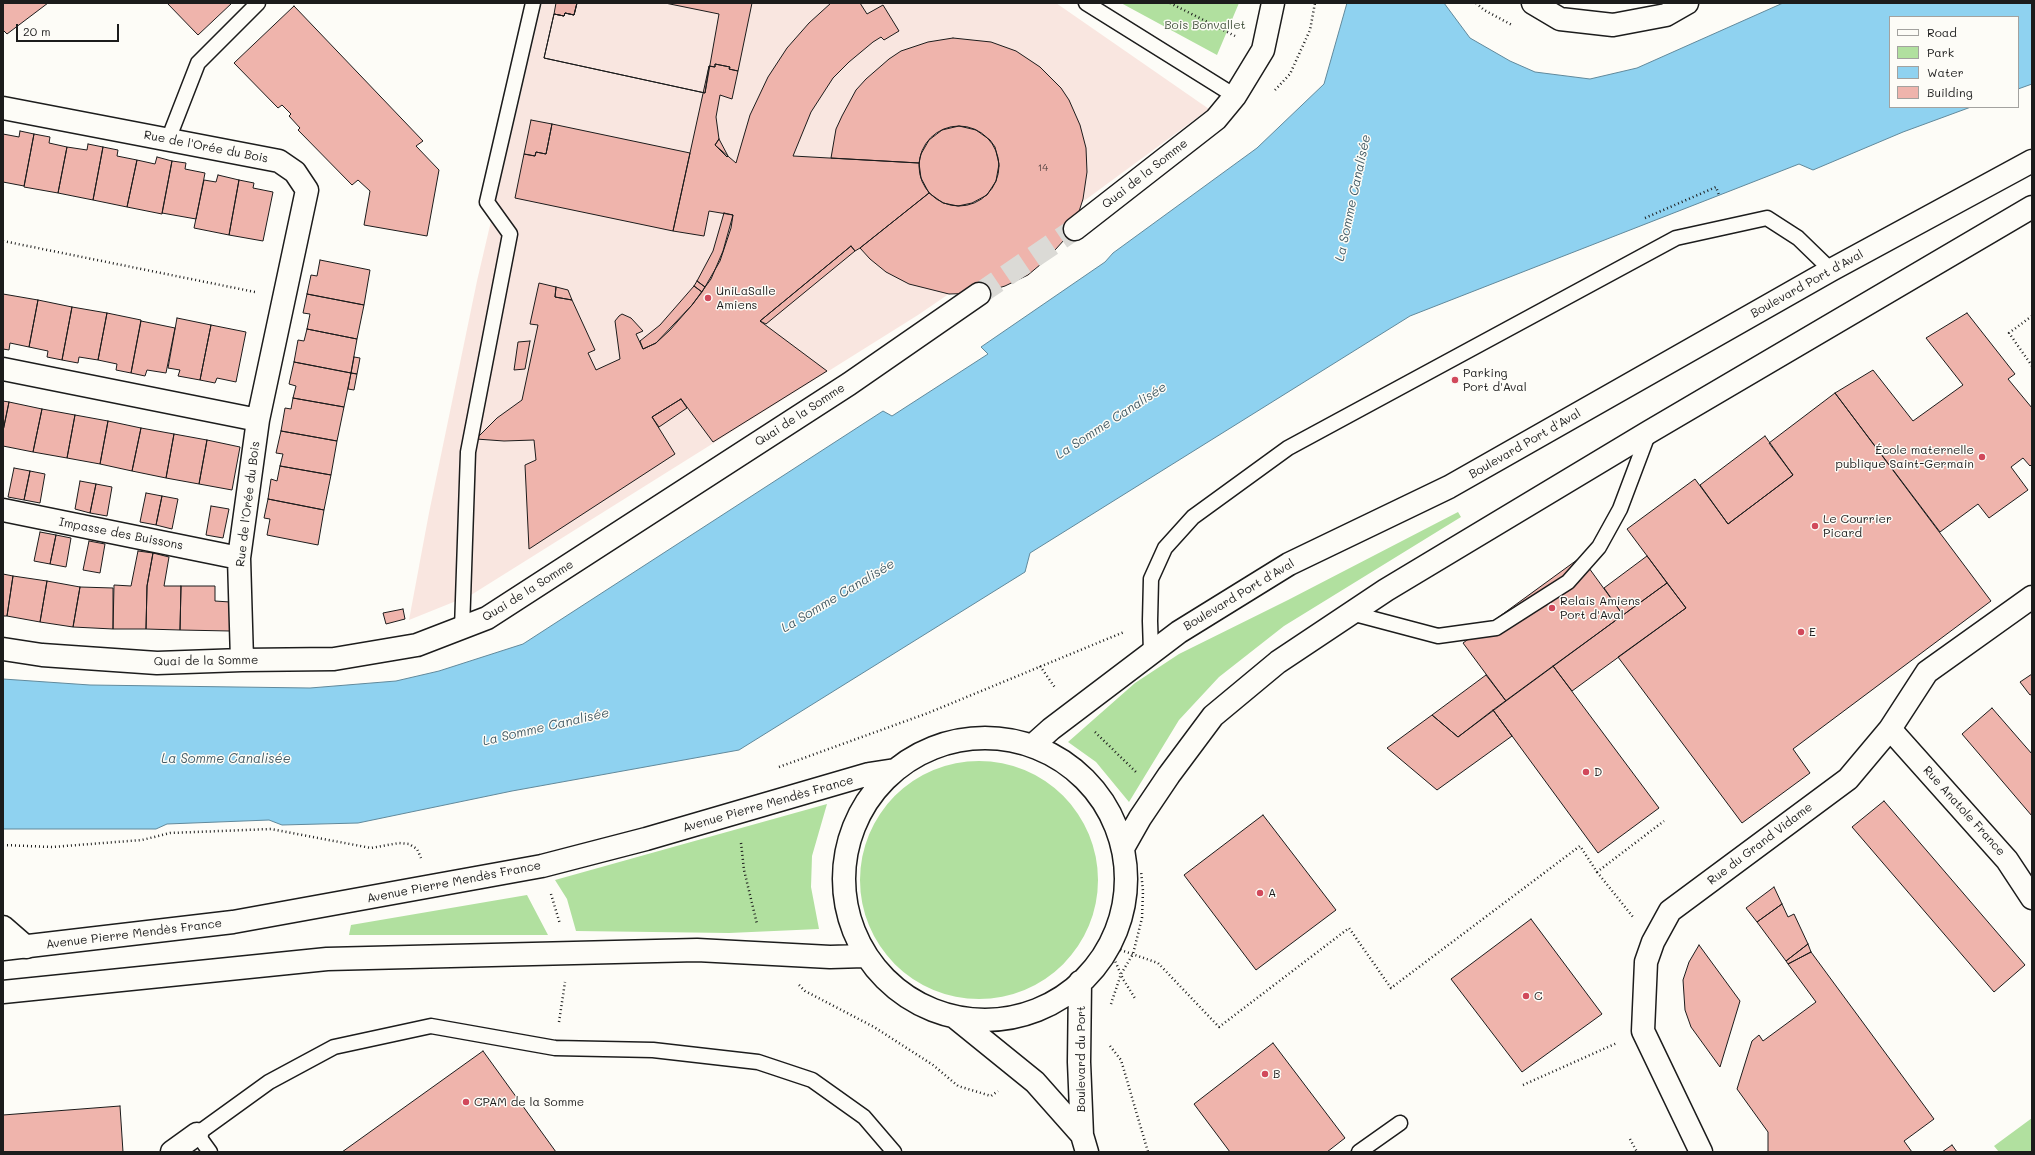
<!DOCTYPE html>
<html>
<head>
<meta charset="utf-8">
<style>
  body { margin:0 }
  #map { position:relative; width:2035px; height:1155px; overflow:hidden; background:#fdfcf7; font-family:Mali,sans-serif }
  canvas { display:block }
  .frame { position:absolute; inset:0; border:4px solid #1c1c1c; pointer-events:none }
  .legend { position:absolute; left:1889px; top:16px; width:130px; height:92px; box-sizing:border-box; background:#fdfcf7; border:1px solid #a3a29f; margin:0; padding:5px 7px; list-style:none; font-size:12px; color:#1c1c1c }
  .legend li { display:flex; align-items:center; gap:8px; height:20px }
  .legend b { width:20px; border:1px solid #a3a29f }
  .scale { position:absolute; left:16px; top:24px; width:103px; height:18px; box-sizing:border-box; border:2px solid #1c1c1c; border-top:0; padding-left:5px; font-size:12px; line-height:14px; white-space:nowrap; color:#1c1c1c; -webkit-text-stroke:3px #fdfcf7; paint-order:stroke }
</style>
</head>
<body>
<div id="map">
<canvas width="2035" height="1155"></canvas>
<div class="frame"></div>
<ul class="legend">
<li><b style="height:5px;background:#fdfcf7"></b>Road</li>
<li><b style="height:11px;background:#b1e09f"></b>Park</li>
<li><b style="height:11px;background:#8fd2f0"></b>Water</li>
<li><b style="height:11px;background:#efb4ac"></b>Building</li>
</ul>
<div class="scale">20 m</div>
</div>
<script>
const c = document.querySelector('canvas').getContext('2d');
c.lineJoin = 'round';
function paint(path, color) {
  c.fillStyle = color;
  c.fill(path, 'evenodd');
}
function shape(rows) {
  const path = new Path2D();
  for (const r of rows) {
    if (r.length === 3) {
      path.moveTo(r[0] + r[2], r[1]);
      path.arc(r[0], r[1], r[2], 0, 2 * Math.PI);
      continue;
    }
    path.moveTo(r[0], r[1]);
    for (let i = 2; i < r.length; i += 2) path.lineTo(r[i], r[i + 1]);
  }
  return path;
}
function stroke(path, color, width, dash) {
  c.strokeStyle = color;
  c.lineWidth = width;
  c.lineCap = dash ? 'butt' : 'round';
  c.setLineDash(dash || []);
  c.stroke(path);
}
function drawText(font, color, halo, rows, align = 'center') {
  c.font = font + ' Mali,sans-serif';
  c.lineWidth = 3;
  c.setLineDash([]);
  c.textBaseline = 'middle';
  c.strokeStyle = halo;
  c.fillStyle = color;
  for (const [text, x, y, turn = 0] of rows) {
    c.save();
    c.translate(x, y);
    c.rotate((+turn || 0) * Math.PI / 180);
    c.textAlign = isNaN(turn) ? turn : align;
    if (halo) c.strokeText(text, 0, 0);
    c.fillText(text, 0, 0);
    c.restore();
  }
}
paint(shape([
  [542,3,1056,3,1209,109,1073,209,918,315,471,595,409,620,429,513,477,281]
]), '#f9e6e0');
paint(shape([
  [1121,3,1239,3,1217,55],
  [1458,512,1461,517,1284,626,1219,677,1179,720,1129,802,1096,762,1068,742,1135,683,1179,654,1288,600],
  [979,880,119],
  [827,804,812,856,811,887,819,929,729,933,576,931,567,899,555,880],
  [527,895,548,935,349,935,351,925],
  [2032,1118,2032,1152,1999,1152,1994,1146]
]), '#b1e09f');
const water = shape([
  [1347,3,1444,3,1470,38,1510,61,1535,72,1590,79,1637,68,1783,3,2032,3,2032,84,2018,89,2018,17,1890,17,1890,107,1971,107,1903,132,1813,170,1799,164,1410,316,1030,553,1025,572,739,750,512,791,358,823,282,825,269,820,167,824,156,829,3,829,3,679,90,685,310,688,396,681,439,671,523,644,883,411,892,416,988,354,981,347,1105,262,1113,253,1257,148,1324,84,1347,3]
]);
paint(water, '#8fd2f0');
stroke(water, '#61899b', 1);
const building = shape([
  [3,3,48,3,7,34,3,30,3,3],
  [167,3,232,3,198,35,167,3],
  [556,3,577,3,574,15,565,13,564,16,554,14,556,3],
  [577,3,752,3,738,71,729,69,730,67,715,64,715,67,709,66,705,93,544,58,554,14,564,16,565,13,574,15,577,3],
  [577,3,665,3,719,14,705,93,544,58,554,14,564,16,565,13,574,15,577,3],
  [831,3,860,3,867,14,883,5,899,31,884,40,881,37,873,42,849,62,833,78,811,112,793,156,919,163,921,178,929,193,860,248,855,251,851,246,760,321,827,371,713,442,681,399,652,417,675,454,529,549,525,465,536,460,534,440,504,441,476,439,497,418,522,400,538,325,530,324,539,283,556,287,555,297,572,300,595,350,588,353,596,370,620,359,615,321,619,316,622,314,631,318,643,331,636,334,643,349,656,343,670,330,692,305,711,279,723,251,733,215,709,211,704,236,673,231,709,66,715,67,715,64,730,67,729,69,738,71,732,99,720,95,716,117,719,139,715,145,736,163,750,115,768,77,787,48,809,23,831,3],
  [294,6,423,141,416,146,439,170,427,236,364,225,370,191,358,180,352,185,298,130,300,128,289,116,291,114,282,105,278,108,234,63,294,6],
  [953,38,991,42,1016,51,1040,67,1061,88,1069,100,1080,125,1086,148,1087,172,1083,199,1076,221,1064,240,1047,259,1028,275,1005,286,982,293,949,294,909,284,886,272,870,259,860,248,929,193,943,203,958,206,972,203,987,195,996,181,999,164,995,147,990,140,976,130,959,126,942,130,929,140,921,154,919,163,831,158,836,129,842,116,856,90,866,79,889,59,901,51,928,42,953,38],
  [531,120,552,124,546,154,536,152,535,156,524,154,531,120],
  [552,124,690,153,673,231,515,198,524,154,535,156,536,152,546,154,552,124],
  [959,166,40],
  [20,131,34,134,24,186,3,182,3,134,19,137,20,131],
  [34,134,50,137,49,143,67,147,58,193,24,187,34,134],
  [719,139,728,156,727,157,715,145,719,139],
  [88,144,103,147,93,200,58,193,67,147,87,150,88,144],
  [103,147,118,150,117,156,137,160,127,207,93,200,103,147],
  [157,157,172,161,162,214,127,207,137,160,155,164,157,157],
  [172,161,186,163,185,169,205,173,196,219,162,213,172,161],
  [218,175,239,180,229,235,194,228,204,180,216,182,218,175],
  [239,180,254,183,253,188,273,192,263,241,229,235,239,180],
  [724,213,733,215,731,228,720,261,705,287,697,281,713,251,724,213],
  [851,246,855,251,766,324,760,321,851,246],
  [320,260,370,270,364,305,307,294,311,275,317,276,320,260],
  [697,281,705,287,702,292,694,286,697,281],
  [694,286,702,292,692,305,656,343,643,349,640,341,660,325,694,286],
  [556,287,568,290,572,300,555,297,556,287],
  [3,294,38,300,29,347,10,343,9,350,3,349,3,294],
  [307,294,364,305,357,339,307,329,310,314,303,313,307,294],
  [38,300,72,307,62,360,47,357,48,351,29,347,38,300],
  [72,307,107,313,98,360,79,357,78,363,62,360,72,307],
  [107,313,141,320,131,373,116,370,117,364,98,360,107,313],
  [1967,313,2015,374,2008,379,2032,408,2032,464,2030,466,2023,458,2011,467,2028,490,1989,518,1978,504,1940,532,1835,393,1873,370,1913,421,1963,385,1926,338,1967,313],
  [177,318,211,325,200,380,178,376,180,370,168,368,177,318],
  [141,321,175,328,166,373,147,370,145,376,131,373,141,321],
  [211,325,246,332,236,382,217,378,215,383,200,380,211,325],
  [307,329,357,339,351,373,294,362,298,340,304,341,307,329],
  [530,341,525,369,514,370,518,342,530,341],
  [354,357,360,358,357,374,351,373,354,357],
  [294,362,351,373,344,407,293,398,296,386,289,384,294,362],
  [351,373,357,374,354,390,348,389,351,373],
  [1835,393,1991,601,1793,749,1810,773,1742,823,1618,657,1686,608,1627,529,1695,479,1728,524,1793,475,1769,443,1835,393],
  [293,398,344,407,337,441,281,431,285,408,291,409,293,398],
  [681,399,687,408,659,427,652,417,681,399],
  [3,401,9,402,3,431,3,401],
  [9,402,42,409,33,452,3,446,3,431,9,402],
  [42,409,75,415,67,458,33,452,42,409],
  [75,415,108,421,100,464,67,458,75,415],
  [108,421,141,428,132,471,100,464,108,421],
  [141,428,174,434,166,478,132,471,141,428],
  [281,431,337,441,331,475,280,466,283,454,276,453,281,431],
  [174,434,207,440,199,484,166,478,174,434],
  [1765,436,1793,475,1728,524,1700,485,1765,436],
  [207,440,240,447,232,490,199,484,207,440],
  [280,466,331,475,324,510,268,499,271,479,277,481,280,466],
  [14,468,30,471,24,500,8,497,14,468],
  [30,471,45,474,40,503,24,500,30,471],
  [80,481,96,484,90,513,75,509,80,481],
  [96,484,112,487,107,516,90,513,96,484],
  [146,493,162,496,156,525,140,522,146,493],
  [162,496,178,499,172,529,156,525,162,496],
  [268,499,324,510,318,545,267,535,270,519,264,518,268,499],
  [211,506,229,509,223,538,206,535,211,506],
  [40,532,56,535,50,564,34,561,40,532],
  [56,535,71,538,66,567,50,564,56,535],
  [89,541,105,544,100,573,83,570,89,541],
  [138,551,153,553,147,586,146,629,113,629,114,585,131,586,138,551],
  [153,553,169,557,164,586,181,586,180,630,146,629,147,586,153,553],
  [1647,556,1667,583,1623,615,1604,588,1647,556],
  [1581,557,1623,615,1506,701,1463,643,1581,557],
  [3,574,13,576,7,616,3,616,3,574],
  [13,576,47,581,40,622,7,616,13,576],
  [47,581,80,587,73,627,40,622,47,581],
  [1667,583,1686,608,1572,691,1553,666,1667,583],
  [181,586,215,586,215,601,230,602,230,631,180,630,181,586],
  [80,587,113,588,113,629,73,627,80,587],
  [403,609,405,619,386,624,383,613,403,609],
  [1553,666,1659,808,1598,853,1493,710,1553,666],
  [2032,674,2032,694,2030,695,2020,682,2032,674],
  [1486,675,1506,701,1458,737,1432,715,1486,675],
  [1992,708,2032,754,2032,816,1962,734,1992,708],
  [1493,710,1512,736,1437,790,1387,748,1432,715,1458,737,1493,710],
  [1884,801,2025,965,1994,992,1852,827,1884,801],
  [1263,815,1336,910,1256,970,1184,875,1263,815],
  [1774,887,1782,904,1757,922,1746,908,1774,887],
  [1782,904,1788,917,1794,914,1808,944,1786,961,1757,922,1782,904],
  [1531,919,1602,1014,1522,1072,1451,979,1531,919],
  [1808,944,1811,952,1788,964,1786,961,1808,944],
  [1699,945,1740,1001,1720,1067,1691,1027,1685,1010,1683,980,1689,962,1699,945],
  [1811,952,1934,1119,1904,1141,1912,1152,1768,1152,1768,1132,1737,1089,1752,1041,1759,1035,1763,1041,1816,1002,1788,964,1811,952],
  [1273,1043,1345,1138,1327,1152,1230,1152,1194,1104,1273,1043],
  [483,1051,556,1152,342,1152,483,1051],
  [120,1106,123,1152,3,1152,3,1115,120,1106],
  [1952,1145,1957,1152,1942,1152,1952,1145]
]);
paint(building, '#efb4ac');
stroke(building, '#1c1c1c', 1);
stroke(shape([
  [979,294,1075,229]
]), '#dbdad6', 22, [22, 11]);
const lane = shape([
  [1086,3,1235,96],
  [168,140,198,63,258,3],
  [1351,613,1438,636,1496,628,1568,582,1599,547,1620,509,1649,432],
  [462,629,468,452,510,234,487,202,533,3],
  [1151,652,1150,621,1151,579,1165,548,1193,517,1288,448,1676,238,1767,218,1798,238,1831,270],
  [210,1152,197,1134,269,1082,334,1047,431,1026,555,1048,653,1050,758,1062,812,1080,864,1117,894,1152],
  [1359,1152,1400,1123]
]);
const street = shape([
  [1533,3,1560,19,1613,25,1666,15,1687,3],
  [3,108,279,161,295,172,307,190,258,420,239,558,242,660],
  [1075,229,1216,119,1235,96,1263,50,1273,3],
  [3,369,258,420],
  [3,510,239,558],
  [3,649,42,655,157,663,242,660,334,659,417,645,487,618,849,384,979,294],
  [1890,729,2007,860,2032,898],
  [3,927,26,947],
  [172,1152,197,1134],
  [1701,1152,1643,1031,1646,962,1653,942,1670,911,1848,779,1890,729,1927,672,2032,597]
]);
const primary = shape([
  [985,879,141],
  [1032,746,1051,729,1179,632,1289,564,1449,487,1831,270,2032,161],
  [1123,848,1140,818,1169,775,1213,716,1278,662,1386,590,1649,432,2032,207],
  [3,949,233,922,542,866,646,839,869,774,895,770],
  [1080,982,1079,1062,1082,1135,1087,1152],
  [3,992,327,959,697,950,830,957,865,956],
  [956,1018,1035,1082,1082,1135]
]);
stroke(lane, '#1c1c1c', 17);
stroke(street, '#1c1c1c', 25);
stroke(primary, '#1c1c1c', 25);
stroke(shape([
  [1170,3,1235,36],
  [1476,3,1484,10,1512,25],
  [1275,90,1290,74,1310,30,1315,3],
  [1645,218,1716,187,1719,195],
  [3,241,255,292],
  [2032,316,2009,333,2032,366],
  [1040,666,1056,689],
  [1095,732,1136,772],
  [779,767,928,713,1124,632],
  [741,843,744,870,757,924],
  [3,845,52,847,142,840,170,833,271,829,371,848,399,843,409,844,417,849,421,858],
  [1597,872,1633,917],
  [551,894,560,924],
  [1109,946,1158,963,1219,1027,1349,928,1391,988,1580,846,1597,872,1664,821],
  [1109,947,1123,979,1136,1000],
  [799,985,805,991,874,1027,933,1065,958,1086,991,1096,998,1091],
  [1111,1004,1121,974,1133,954,1142,918,1143,891,1141,871],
  [559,1022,565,982],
  [1110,1046,1121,1060,1148,1152],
  [1523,1085,1617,1043],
  [1630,1139,1637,1152]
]), '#1c1c1c', 2.5, [1, 3]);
stroke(lane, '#fdfcf7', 14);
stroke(street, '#fdfcf7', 22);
stroke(primary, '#fdfcf7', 22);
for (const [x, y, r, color] of [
  [708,298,4,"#d1495b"],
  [1455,380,4,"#d1495b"],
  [1982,457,4,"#d1495b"],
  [1815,526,4,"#d1495b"],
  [1552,608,4,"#d1495b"],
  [1801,632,4,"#d1495b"],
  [1586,772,4,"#d1495b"],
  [1260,893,4,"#d1495b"],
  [1526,996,4,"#d1495b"],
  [1265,1074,4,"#d1495b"],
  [466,1102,4,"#d1495b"]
]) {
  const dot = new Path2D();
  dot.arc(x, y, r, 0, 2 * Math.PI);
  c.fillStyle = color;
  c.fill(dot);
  stroke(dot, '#fdfcf7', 1.5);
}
drawText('10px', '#514240', null, [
  ["14",1043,168]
]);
drawText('12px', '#495743', '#fdfcf7', [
  ["Bois Bonvallet",1205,25]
]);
drawText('12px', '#1c1c1c', '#fdfcf7', [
  ["Rue de l'Orée du Bois",206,147,11],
  ["Quai de la Somme",1145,174,-38],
  ["Boulevard Port d'Aval",1807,284,-29],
  ["Quai de la Somme",800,415,-33],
  ["Boulevard Port d'Aval",1525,444,-30],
  ["Rue de l'Orée du Bois",248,504,-83],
  ["Impasse des Buissons",121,534,11],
  ["Quai de la Somme",528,591,-32],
  ["Boulevard Port d'Aval",1239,595,-31],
  ["Quai de la Somme",206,661,-1],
  ["Avenue Pierre Mendès France",768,804,-16],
  ["Rue Anatole France",1964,811,48],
  ["Rue du Grand Vidame",1760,844,-37],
  ["Avenue Pierre Mendès France",454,882,-11],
  ["Avenue Pierre Mendès France",134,934,-7],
  ["Boulevard du Port",1081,1059,-90]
]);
drawText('12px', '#1c1c1c', '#fdfcf7', [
  ["UniLaSalle",716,291],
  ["Amiens",716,305],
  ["Parking",1463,373],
  ["Port d'Aval",1463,387],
  ["École maternelle",1974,450,"right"],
  ["publique Saint-Germain",1974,464,"right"],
  ["Le Courrier",1823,519],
  ["Picard",1823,533],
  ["Relais Amiens",1560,601],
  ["Port d'Aval",1560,615],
  ["E",1809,632],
  ["D",1594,772],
  ["A",1268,893],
  ["C",1534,996],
  ["B",1273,1074],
  ["CPAM de la Somme",474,1102]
], 'left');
drawText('italic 13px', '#445c66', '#fdfcf7', [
  ["La Somme Canalisée",1353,198,-78],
  ["La Somme Canalisée",1111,421,-33],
  ["La Somme Canalisée",838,596,-31],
  ["La Somme Canalisée",546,727,-13],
  ["La Somme Canalisée",226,759]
]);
</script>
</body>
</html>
